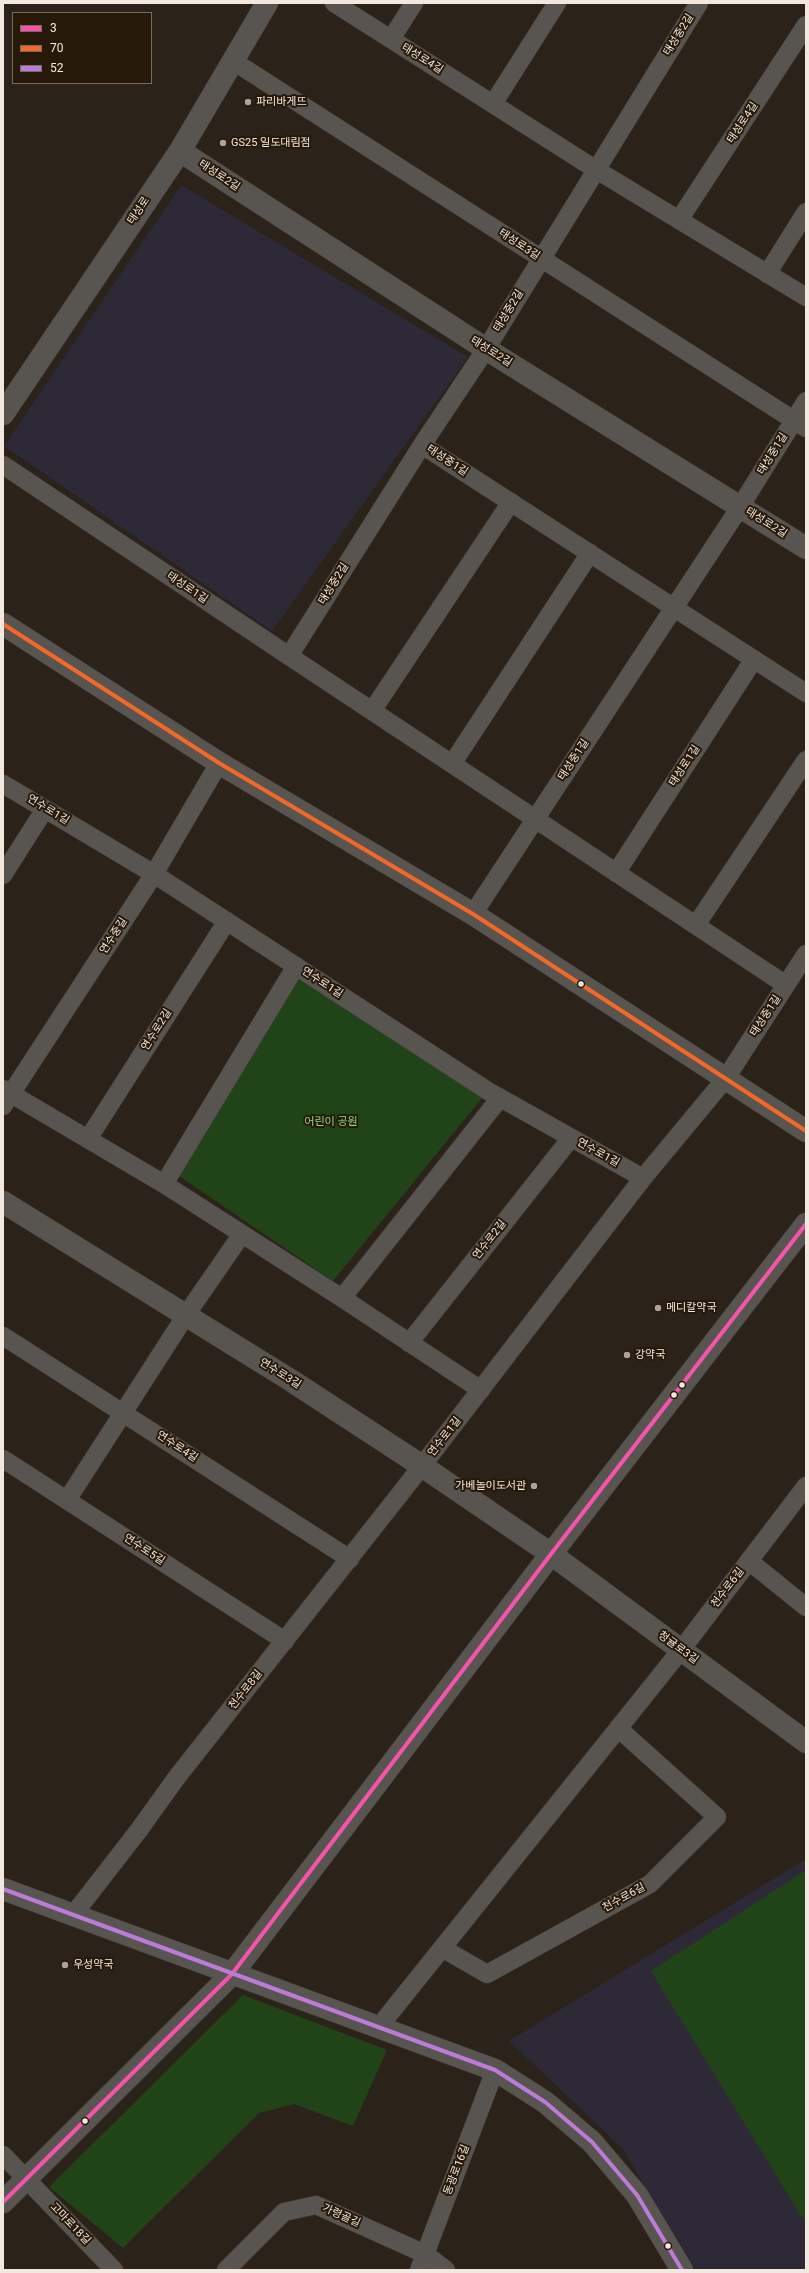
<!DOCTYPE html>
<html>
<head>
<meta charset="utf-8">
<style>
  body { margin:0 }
  #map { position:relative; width:809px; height:2273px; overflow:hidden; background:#2b221a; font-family:Roboto,sans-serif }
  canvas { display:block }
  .frame { position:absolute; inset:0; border:4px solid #f2e8de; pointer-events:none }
  .legend { position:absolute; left:12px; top:12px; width:140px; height:72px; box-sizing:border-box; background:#27190a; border:1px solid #786c5f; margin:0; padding:5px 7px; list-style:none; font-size:12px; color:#f2e8de }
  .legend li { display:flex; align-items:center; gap:8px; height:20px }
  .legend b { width:20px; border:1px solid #786c5f }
</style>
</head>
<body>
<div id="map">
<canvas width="809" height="2273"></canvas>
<div class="frame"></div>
<ul class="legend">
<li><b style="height:5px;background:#f653ac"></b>3</li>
<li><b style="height:5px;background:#f36827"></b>70</li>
<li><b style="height:5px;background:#bd7bd9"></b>52</li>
</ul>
</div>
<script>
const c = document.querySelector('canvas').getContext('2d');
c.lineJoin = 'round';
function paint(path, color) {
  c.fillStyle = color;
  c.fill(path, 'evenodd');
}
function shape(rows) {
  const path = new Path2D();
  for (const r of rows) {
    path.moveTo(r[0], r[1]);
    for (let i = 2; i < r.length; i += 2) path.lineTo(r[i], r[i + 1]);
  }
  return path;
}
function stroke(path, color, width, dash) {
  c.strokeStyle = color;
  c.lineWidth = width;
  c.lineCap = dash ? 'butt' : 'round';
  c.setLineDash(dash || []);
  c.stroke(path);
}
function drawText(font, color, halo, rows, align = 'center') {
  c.font = font + ' Roboto,"Noto Sans KR",sans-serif';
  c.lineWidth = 4;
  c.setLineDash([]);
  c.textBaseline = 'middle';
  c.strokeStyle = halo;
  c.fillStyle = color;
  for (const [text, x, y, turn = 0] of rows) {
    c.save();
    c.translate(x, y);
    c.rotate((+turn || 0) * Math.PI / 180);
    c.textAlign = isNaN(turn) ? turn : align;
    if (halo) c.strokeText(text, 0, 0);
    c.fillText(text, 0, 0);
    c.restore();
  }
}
paint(shape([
  [181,185,468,357,272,631,4,446],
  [806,1859,806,2270,696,2270,622,2148,509,2041]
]), '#2e2936');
paint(shape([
  [299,979,482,1098,333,1281,179,1176],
  [806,1870,806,2224,651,1971],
  [243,1995,387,2050,353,2126,294,2104,259,2113,123,2248,49,2187]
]), '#204418');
const street = shape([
  [334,3,595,169,806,297],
  [391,39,414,3],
  [233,61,806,428],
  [493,104,557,3],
  [679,220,806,25],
  [767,274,806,212],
  [422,445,806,693],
  [3,465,289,656,786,985],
  [289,656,422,445,486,349,699,3],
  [372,711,511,502],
  [452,764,590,553],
  [3,784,154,874,488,1091,643,1178],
  [616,873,754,659],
  [3,875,45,809],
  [473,914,740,507,806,401],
  [696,925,806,760],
  [296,966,164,1184,342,1298,481,1390],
  [3,1089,164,1184],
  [3,1106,154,874,219,763],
  [88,1139,227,921],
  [342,1298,500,1098],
  [3,1336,350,1559],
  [409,1343,571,1138],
  [3,1459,285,1641],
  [67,1500,186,1315,242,1234],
  [749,1561,806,1607],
  [73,1915,139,1830,177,1777,422,1466,643,1178,726,1078,806,954],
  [442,1948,487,1974,650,1884,717,1817,618,1728],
  [378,2028,681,1650,806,1486],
  [3,2155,114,2270],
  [226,2270,284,2212,316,2205,425,2254,446,2270],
  [419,2270,495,2070]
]);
const secondary = shape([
  [180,151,486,349,806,548],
  [3,414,180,151,267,3],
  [3,624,219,763,473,914,806,1131],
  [3,1202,292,1381,422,1466,551,1554,806,1742],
  [3,1889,495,2070,545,2102,592,2142,637,2195,682,2270],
  [3,2202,232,1974,551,1554,806,1224]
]);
stroke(street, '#453e37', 19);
stroke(secondary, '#453e37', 23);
stroke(street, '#585450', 18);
stroke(secondary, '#585551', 22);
stroke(shape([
  [3,2202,232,1974,551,1554,806,1224]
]), '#f653ac', 4);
stroke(shape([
  [3,624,219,763,473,914,806,1131]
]), '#f36827', 4);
stroke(shape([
  [3,1889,495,2070,545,2102,592,2142,637,2195,682,2270]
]), '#bd7bd9', 4);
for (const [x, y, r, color] of [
  [248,102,4,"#aca399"],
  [223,143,4,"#aca399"],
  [581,984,3.5,"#f2e8de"],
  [658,1308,4,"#aca399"],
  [627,1355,4,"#aca399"],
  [682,1385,3.5,"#f2e8de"],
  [674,1395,3.5,"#f2e8de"],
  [534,1486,4,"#aca399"],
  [65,1965,4,"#aca399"],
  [85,2121,3.5,"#f2e8de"],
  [668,2246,3.5,"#f2e8de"]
]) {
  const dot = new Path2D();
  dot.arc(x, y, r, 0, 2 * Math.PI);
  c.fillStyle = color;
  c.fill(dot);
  stroke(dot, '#27190a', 1.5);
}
drawText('11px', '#f2e8de', '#27190a', [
  ["태성중2길",679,35,-58],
  ["태성로4길",422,59,32],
  ["태성로4길",743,123,-57],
  ["태성로2길",219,176,33],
  ["태성로",139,211,-56],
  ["태성로3길",519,245,33],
  ["태성중2길",509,311,-59],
  ["태성로2길",491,352,32],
  ["태성중1길",773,454,-58],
  ["태성중1길",447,461,33],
  ["태성로2길",766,523,32],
  ["태성중2길",334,584,-58],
  ["태성로1길",187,588,34],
  ["태성중1길",574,760,-57],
  ["태성로1길",685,766,-57],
  ["연수로1길",48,810,31],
  ["연수중길",114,936,-57],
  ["연수로1길",322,983,33],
  ["태성중1길",766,1016,-57],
  ["연수로2길",157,1030,-58],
  ["연수로1길",598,1153,29],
  ["연수로2길",490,1240,-52],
  ["연수로3길",280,1374,32],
  ["연수로1길",445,1437,-52],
  ["연수로4길",177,1447,33],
  ["연수로5길",144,1550,33],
  ["천수로6길",728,1588,-53],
  ["청귤로3길",678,1648,36],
  ["천수로8길",246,1690,-52],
  ["천수로6길",624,1898,-29],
  ["동광로16길",457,2170,-69],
  ["가령골길",341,2216,24],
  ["고마로18길",70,2224,46]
]);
drawText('11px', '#f2e8de', '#27190a', [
  ["파리바게뜨",256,102],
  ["GS25 일도대림점",231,143],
  ["메디칼약국",666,1308],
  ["강약국",635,1355],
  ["가베놀이도서관",526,1486,"right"],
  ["우성약국",73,1965]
], 'left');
drawText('11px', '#88db7d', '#27190a', [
  ["어린이 공원",331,1122]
]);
</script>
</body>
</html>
